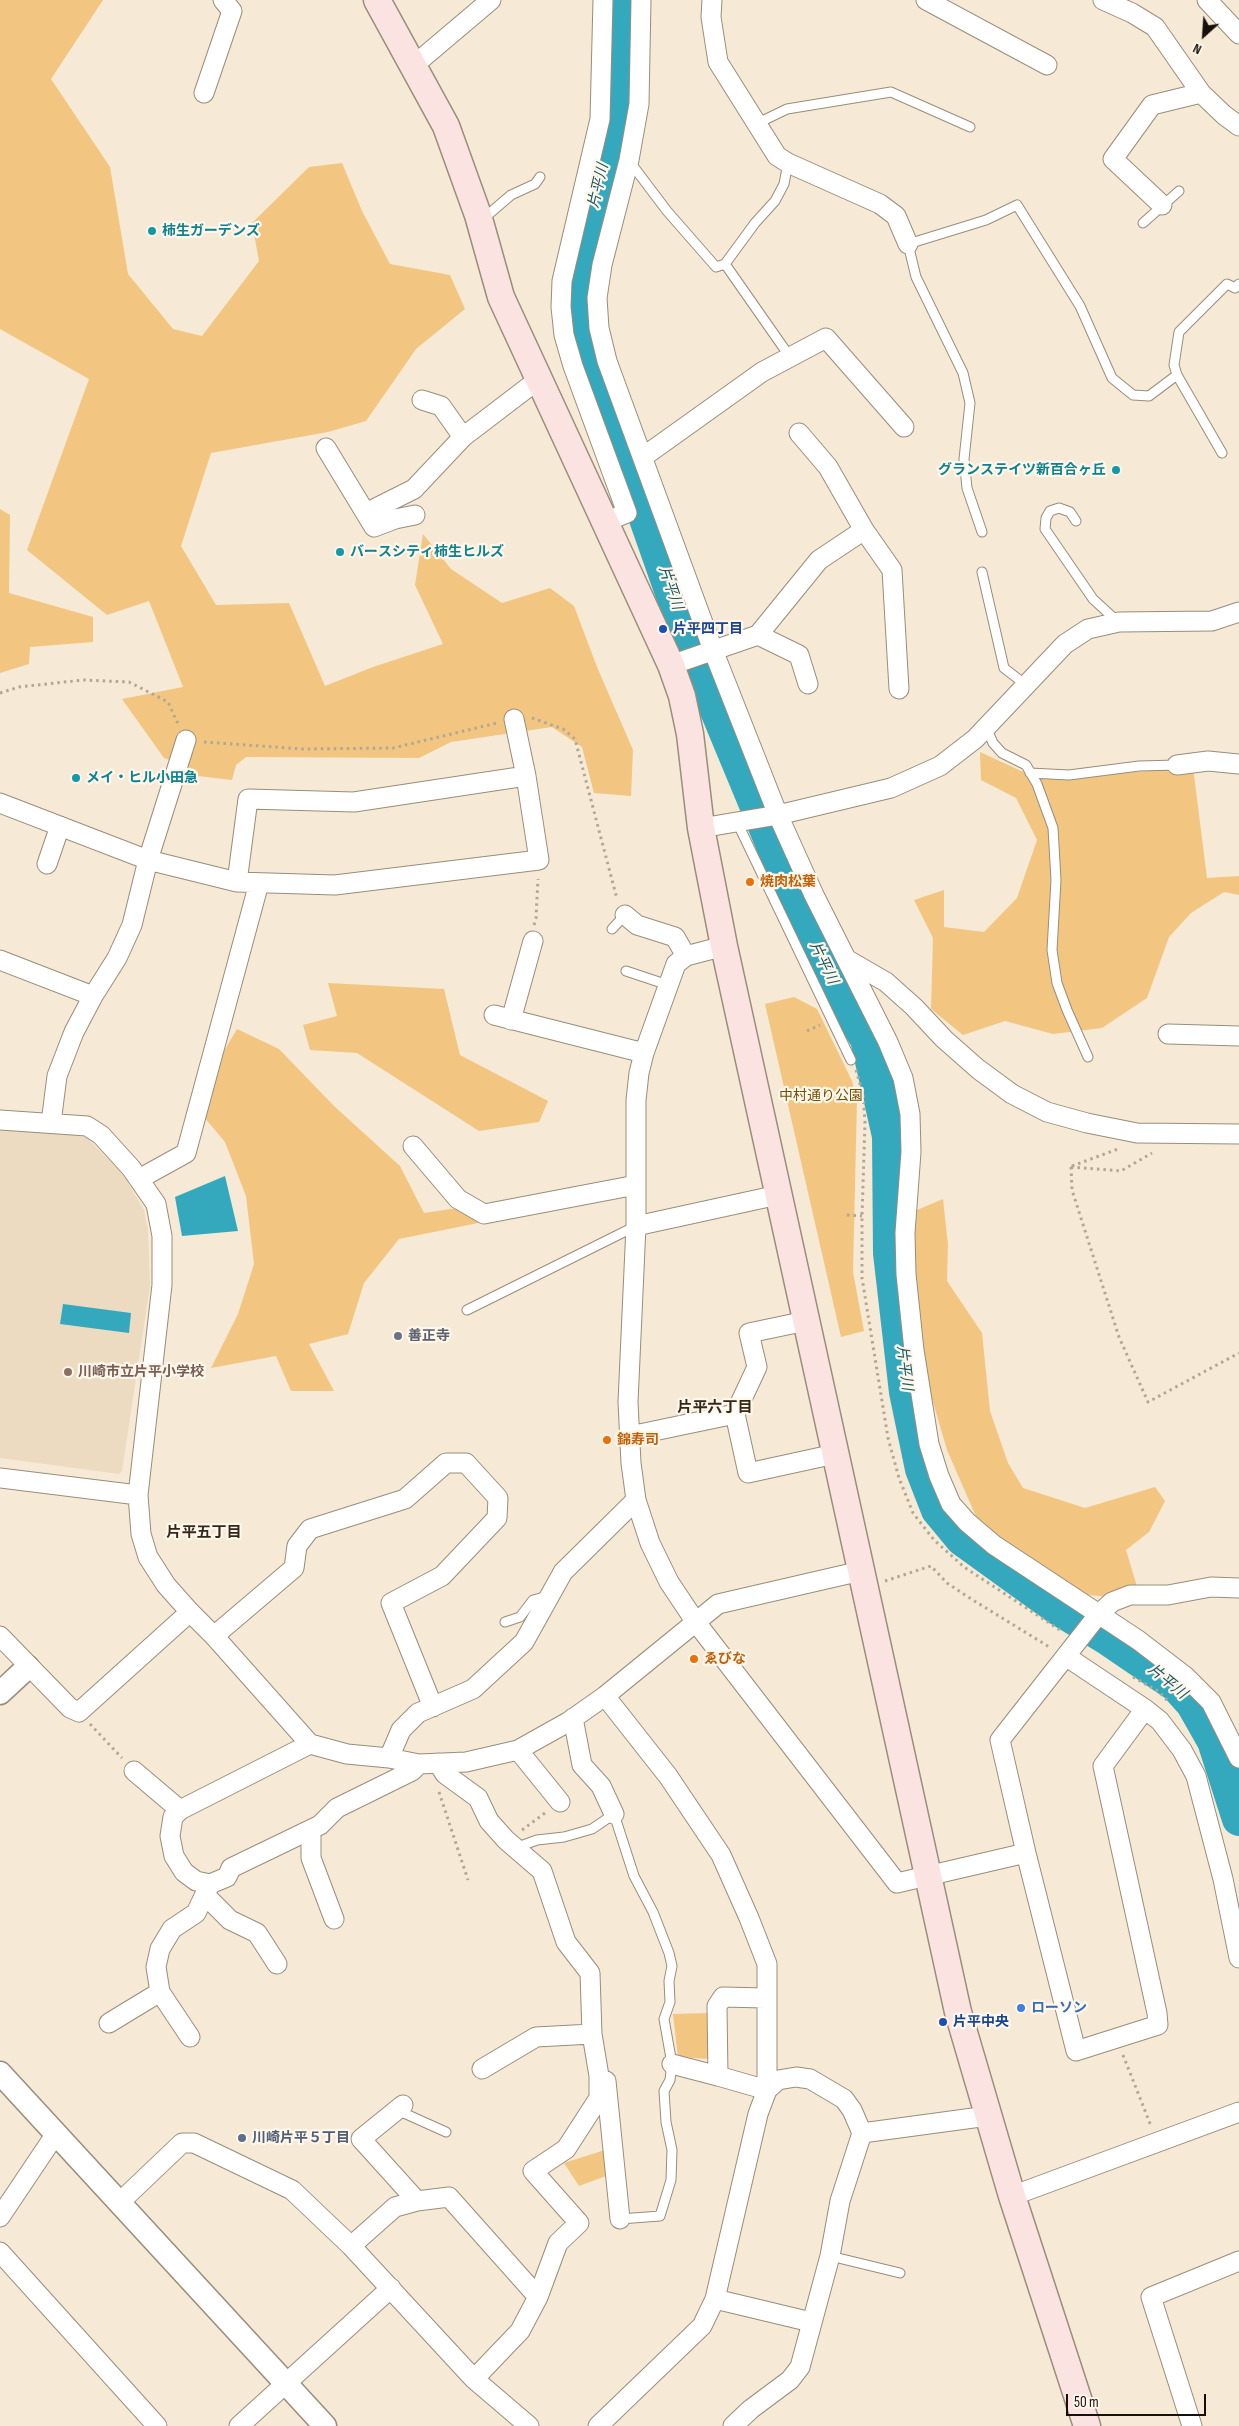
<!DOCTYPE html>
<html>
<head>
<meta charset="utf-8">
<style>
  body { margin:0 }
  #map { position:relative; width:1239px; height:2426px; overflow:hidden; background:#f6e9d5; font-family:"Sofia Sans Condensed",sans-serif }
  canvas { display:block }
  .north { position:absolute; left:1179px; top:10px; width:50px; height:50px; -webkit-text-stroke:4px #fff7eb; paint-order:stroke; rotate:206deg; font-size:14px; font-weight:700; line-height:20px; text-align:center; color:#15100a }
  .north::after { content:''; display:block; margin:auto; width:18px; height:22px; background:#15100a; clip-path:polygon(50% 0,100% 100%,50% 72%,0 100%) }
  .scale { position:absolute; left:1066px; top:2394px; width:140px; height:22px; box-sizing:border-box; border:2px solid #15100a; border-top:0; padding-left:6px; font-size:15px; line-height:18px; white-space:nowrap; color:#15100a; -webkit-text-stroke:4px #fff7eb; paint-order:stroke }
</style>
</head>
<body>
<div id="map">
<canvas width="1239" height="2426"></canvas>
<div class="north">N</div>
<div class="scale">50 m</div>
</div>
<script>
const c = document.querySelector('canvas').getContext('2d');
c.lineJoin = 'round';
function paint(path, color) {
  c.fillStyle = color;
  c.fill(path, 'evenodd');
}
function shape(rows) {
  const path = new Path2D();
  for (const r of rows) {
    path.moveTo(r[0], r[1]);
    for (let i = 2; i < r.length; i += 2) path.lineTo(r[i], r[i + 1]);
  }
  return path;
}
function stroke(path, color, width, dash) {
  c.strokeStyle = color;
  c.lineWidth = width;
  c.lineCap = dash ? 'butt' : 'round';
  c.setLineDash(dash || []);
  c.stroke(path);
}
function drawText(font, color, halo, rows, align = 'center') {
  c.font = font + ' "Sofia Sans Condensed","Noto Sans JP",sans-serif';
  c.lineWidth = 4.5;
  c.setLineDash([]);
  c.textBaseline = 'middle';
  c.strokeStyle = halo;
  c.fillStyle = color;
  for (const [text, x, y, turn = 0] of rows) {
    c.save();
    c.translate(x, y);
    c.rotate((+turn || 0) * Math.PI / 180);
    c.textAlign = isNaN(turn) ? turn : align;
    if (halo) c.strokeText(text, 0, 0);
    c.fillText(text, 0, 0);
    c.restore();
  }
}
paint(shape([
  [0,1127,47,1131,86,1137,122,1173,144,1210,148,1230,150,1286,122,1471,119,1474,0,1458]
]), '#eddbc1');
paint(shape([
  [0,0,103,0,51,79,110,167,128,274,173,329,202,336,259,261,252,223,309,167,342,163,362,211,390,264,450,275,465,309,416,349,366,421,328,432,211,453,181,546,216,605,289,603,325,686,373,667,443,644,415,585,423,534,451,569,502,603,550,588,574,606,597,667,633,750,631,796,594,793,582,747,552,727,451,742,419,758,246,757,236,765,232,780,189,775,188,767,164,758,122,699,183,687,149,601,107,615,27,550,89,379,0,329],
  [0,509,10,515,9,593,93,617,93,642,30,647,29,664,0,673],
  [980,752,1021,771,1054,779,1193,767,1207,878,1239,876,1239,895,1224,892,1191,913,1169,937,1147,998,1102,1028,1053,1034,1005,1021,963,1035,931,1009,933,938,914,900,944,890,944,927,984,932,1017,898,1037,840,1016,798,981,780],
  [328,983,444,989,460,1055,548,1101,539,1122,479,1131,357,1053,310,1050,303,1025,337,1016],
  [794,997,817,1009,852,1081,857,1099,853,1272,864,1331,841,1337,765,1004],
  [237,1029,279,1049,334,1106,400,1166,424,1213,471,1206,478,1223,399,1239,364,1283,348,1334,309,1344,334,1391,291,1391,276,1356,211,1368,238,1314,254,1264,246,1196,225,1142,193,1104],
  [943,1199,948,1245,947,1281,982,1333,990,1411,1008,1463,1023,1488,1085,1508,1155,1487,1165,1501,1149,1532,1126,1550,1141,1600,1078,1594,981,1528,947,1450,921,1361,910,1279,917,1210],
  [710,2013,708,2059,678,2057,673,2014],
  [608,2149,609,2175,579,2186,564,2163]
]), '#f2c680');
paint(shape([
  [225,1176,238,1231,182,1236,175,1197],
  [63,1304,131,1313,129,1333,60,1324]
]), '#34a9bd');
stroke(shape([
  [621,0,616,118,580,266,577,325,588,364,611,419,693,653,826,973,867,1039,889,1136,890,1253,906,1392,922,1469,938,1510,962,1539,1059,1609,1107,1638,1176,1685,1193,1704,1214,1741,1239,1819]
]), '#34a9bd', 34);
const service = shape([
  [758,123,787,109,891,92,970,127],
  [630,162,667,211,716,267,725,264,790,357],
  [480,214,490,213,511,195,535,184,540,177],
  [1143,223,1179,191],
  [725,264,755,223,775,201,784,184,788,163],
  [1222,453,1177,375,1174,365,1179,332,1227,284,1235,288,1239,284],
  [1076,521,1070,512,1059,508,1050,511,1046,518,1045,529,1093,599,1118,622],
  [982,532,967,488,964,459,970,403,963,373,916,277,908,244,986,220,1017,205,1080,306,1112,378,1133,395,1149,396,1177,375],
  [982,572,1004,668,1026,685],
  [986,727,993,743,1002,753,1026,765,1037,784,1053,828,1056,880,1052,950,1057,983,1067,1010,1088,1057],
  [1030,773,1069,775,1139,766,1177,765],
  [737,822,851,1060],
  [612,929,625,915],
  [626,971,668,985],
  [467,1310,636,1226],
  [505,1622,520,1617,533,1600,548,1596],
  [515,1848,537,1840,564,1837,592,1829,614,1814,634,1876,653,1912,669,1953,672,1966,669,1981,670,2002,664,2019,672,2064,670,2080,664,2091,666,2122,672,2150,671,2180,660,2216,620,2219],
  [397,2110,446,2132],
  [830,2256,900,2273]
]);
const minor = shape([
  [603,0,600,119,562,281,561,307,564,335,573,366,627,513,605,522],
  [641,0,639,104,629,160,602,265,597,298,599,328,607,361,713,650,778,815,814,895,888,1042,903,1078,910,1114,911,1152,905,1233,906,1274,914,1350,929,1444,939,1476,951,1504,967,1522,994,1545,1138,1640,1185,1676,1211,1702,1239,1758],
  [712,0,711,17,718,62,777,156,788,163,880,204,896,216,908,244],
  [926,0,1047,65],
  [1103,0,1132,13,1155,27,1201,93,1152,105,1113,159,1162,205],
  [1207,0,1239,34],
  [413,66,491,0],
  [204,93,232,11,223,0],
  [1201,93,1224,115,1239,126],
  [422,400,441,406,463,437],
  [799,433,828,467,864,530,892,570,899,689],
  [326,448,374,527,395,519,415,515],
  [643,457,762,372,826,338,904,427],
  [366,513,414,489,463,437,539,379],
  [758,635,799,655,808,684],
  [671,665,758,635,819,560,864,530],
  [1177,765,1208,761,1239,764],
  [0,803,148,860,237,882,335,885,539,860,526,776,514,719],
  [701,828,778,815,891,788,940,766,975,739,1065,644,1088,629,1119,622,1212,621,1239,612],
  [47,864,60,826],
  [237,882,248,799,354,802,526,776],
  [625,915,637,925,675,937,686,956],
  [724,946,686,956,676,964,644,1053,639,1073,636,1100,636,1226,628,1402,631,1463,636,1500,650,1543,669,1582,695,1621,897,1883,1026,1853],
  [0,960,93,996],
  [848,960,886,982,914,1007,944,1039,978,1069,1012,1094,1047,1112,1087,1123,1137,1133,1239,1134],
  [494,1015,644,1053],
  [511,1020,533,941],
  [1168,1034,1239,1036],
  [0,1120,87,1126,101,1135,131,1168,156,1204,162,1236,162,1285,138,1495,141,1534,148,1557,166,1585,190,1612,214,1636,310,1744,347,1754,389,1758,419,1764,466,1762,518,1750,568,1722,605,1696,718,1604,861,1571],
  [51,1123,57,1076,74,1032,93,996,117,958,132,925,148,860,186,740],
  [413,1146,458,1199,484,1214,636,1185],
  [139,1179,186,1153,259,883],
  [636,1226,778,1195],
  [806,1321,749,1333,757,1367,735,1414,748,1473,835,1454],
  [630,1436,735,1414],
  [0,1478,138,1495],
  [0,1636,70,1708,79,1712,190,1612],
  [214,1636,294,1568,297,1546,310,1529,405,1499,446,1463,466,1463,498,1498,497,1518,442,1576,391,1603,433,1707],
  [1067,1657,1145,1709,1160,1721,1182,1750,1196,1776,1223,1879,1239,1958],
  [1145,1709,1103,1766,1157,2013,1158,2025,1076,2051,1026,1853,1000,1740,1098,1615,1112,1602,1130,1595,1168,1595,1211,1587,1239,1588],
  [573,1718,582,1765,601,1786,614,1814],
  [310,1744,180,1810,173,1817,170,1836,174,1856,184,1872,196,1881,210,1884,227,1877,231,1868,320,1825,337,1808,412,1771,419,1764],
  [518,1750,560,1802],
  [389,1758,401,1730,418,1713,473,1689,524,1642,563,1572,636,1500],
  [438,1763,445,1774,478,1798,489,1821,506,1840,542,1871,566,1942,590,1973,592,2034,599,2076,599,2098,566,2149,533,2171,579,2223,558,2243,538,2297],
  [134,1771,180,1810],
  [311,1830,311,1858,334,1919],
  [205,1895,230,1920,257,1933,277,1964],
  [109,2023,160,1992],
  [190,2037,160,1992,156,1967,160,1949,172,1929,196,1913,210,1884],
  [672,2064,718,2076],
  [482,2069,536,2037,592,2034],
  [606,2081,620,2219],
  [403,2105,361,2139,417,2201],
  [862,2133,988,2116],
  [1012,2196,1239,2112],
  [119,2203,182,2143,194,2143,292,2190,351,2246,474,2379,529,2426],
  [0,2217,55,2135],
  [351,2246,395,2207,417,2201,449,2197,538,2297,520,2331,474,2379],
  [0,2252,157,2426],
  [715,2299,811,2322],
  [239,2426,391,2288],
  [598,2426,702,2326,715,2299,758,2114,767,2090,767,1964,749,1918,721,1855,668,1776,605,1696],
  [733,2426,751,2409,790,2380,800,2367,830,2256,840,2201,862,2133,852,2110,844,2099,810,2079,796,2077,778,2080,767,2090,718,2076,717,2006,723,1997,765,1998],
  [1192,2426,1151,2297,1239,2261]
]);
const tertiary = shape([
  [0,1693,28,1667],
  [0,2073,325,2426]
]);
const secondary = shape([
  [377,0,446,126,478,215,501,297,671,665,682,696,690,734,701,828,724,946,958,2012,1012,2196,1087,2426]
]);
stroke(service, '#998d7b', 11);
stroke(minor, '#998d7b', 21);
stroke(tertiary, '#998d7b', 25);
stroke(secondary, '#998d7b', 29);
stroke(shape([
  [0,693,19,687,83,680,129,682,168,702,179,726],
  [532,718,563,729,575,739,617,899],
  [204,742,303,749,393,748,497,723],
  [534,925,536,918,538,879],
  [807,1031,820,1025],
  [856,1070,863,1094,865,1122,862,1216,862,1278,888,1438,899,1478,913,1513,934,1540,964,1567,1063,1632],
  [1072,1166,1118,1149],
  [1071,1167,1072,1190,1119,1337,1148,1402,1239,1353],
  [1071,1167,1121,1171,1152,1153],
  [847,1215,862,1216],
  [885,1581,931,1566,947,1583,968,1597,1051,1648],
  [1133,1677,1158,1691,1169,1702],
  [90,1724,122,1758],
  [439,1792,468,1880],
  [522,1830,545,1813],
  [1123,2055,1151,2126]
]), '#b1a797', 3, [2.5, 4]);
stroke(service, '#fff', 9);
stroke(minor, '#fff', 19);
stroke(tertiary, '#fff', 22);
stroke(secondary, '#fbe3e1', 26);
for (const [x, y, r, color] of [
  [152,231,5,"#0f9aa8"],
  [1116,470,5,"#0f9aa8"],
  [340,552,5,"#0f9aa8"],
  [663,629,5,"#1a4fb4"],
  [76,778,5,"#0f9aa8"],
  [750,882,5,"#e8710a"],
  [398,1336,5,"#6b7280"],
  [68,1372,5,"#8d6e63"],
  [607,1440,5,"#e8710a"],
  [694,1659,5,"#e8710a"],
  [1021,2008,5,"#3f7fe0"],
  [943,2022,5,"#1a4fb4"],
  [242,2138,5,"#5c6f8a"]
]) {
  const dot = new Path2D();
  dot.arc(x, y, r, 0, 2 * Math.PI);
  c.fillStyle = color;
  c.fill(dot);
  stroke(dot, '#fff7eb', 2);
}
drawText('bold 14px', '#0d838f', '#fff7eb', [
  ["柿生ガーデンズ",162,231],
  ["グランステイツ新百合ヶ丘",1106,470,"right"],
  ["バースシティ柿生ヒルズ",350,552],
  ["メイ・ヒル小田急",86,778]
], 'left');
drawText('bold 14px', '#164399', '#fff7eb', [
  ["片平四丁目",673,629],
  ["片平中央",953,2022]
], 'left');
drawText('bold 14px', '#c56008', '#fff7eb', [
  ["焼肉松葉",760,882],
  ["錦寿司",617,1440],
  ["ゑびな",704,1659]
], 'left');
drawText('14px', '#744f00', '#fff7eb', [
  ["中村通り公園",821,1096]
]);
drawText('bold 14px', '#5b616d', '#fff7eb', [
  ["善正寺",408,1336]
], 'left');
drawText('bold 14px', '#785e54', '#fff7eb', [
  ["川崎市立片平小学校",78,1372]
], 'left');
drawText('bold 14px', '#366cbe', '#fff7eb', [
  ["ローソン",1031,2008]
], 'left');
drawText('bold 14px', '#4e5e75', '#fff7eb', [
  ["川崎片平５丁目",252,2138]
], 'left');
drawText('italic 15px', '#1b5964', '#fff7eb', [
  ["片平川",599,186,-77],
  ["片平川",670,588,71],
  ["片平川",823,963,64],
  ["片平川",904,1368,83],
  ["片平川",1167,1682,39]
]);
drawText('bold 15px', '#33291a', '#fff7eb', [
  ["片平六丁目",715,1408],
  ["片平五丁目",204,1533]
]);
</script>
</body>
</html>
